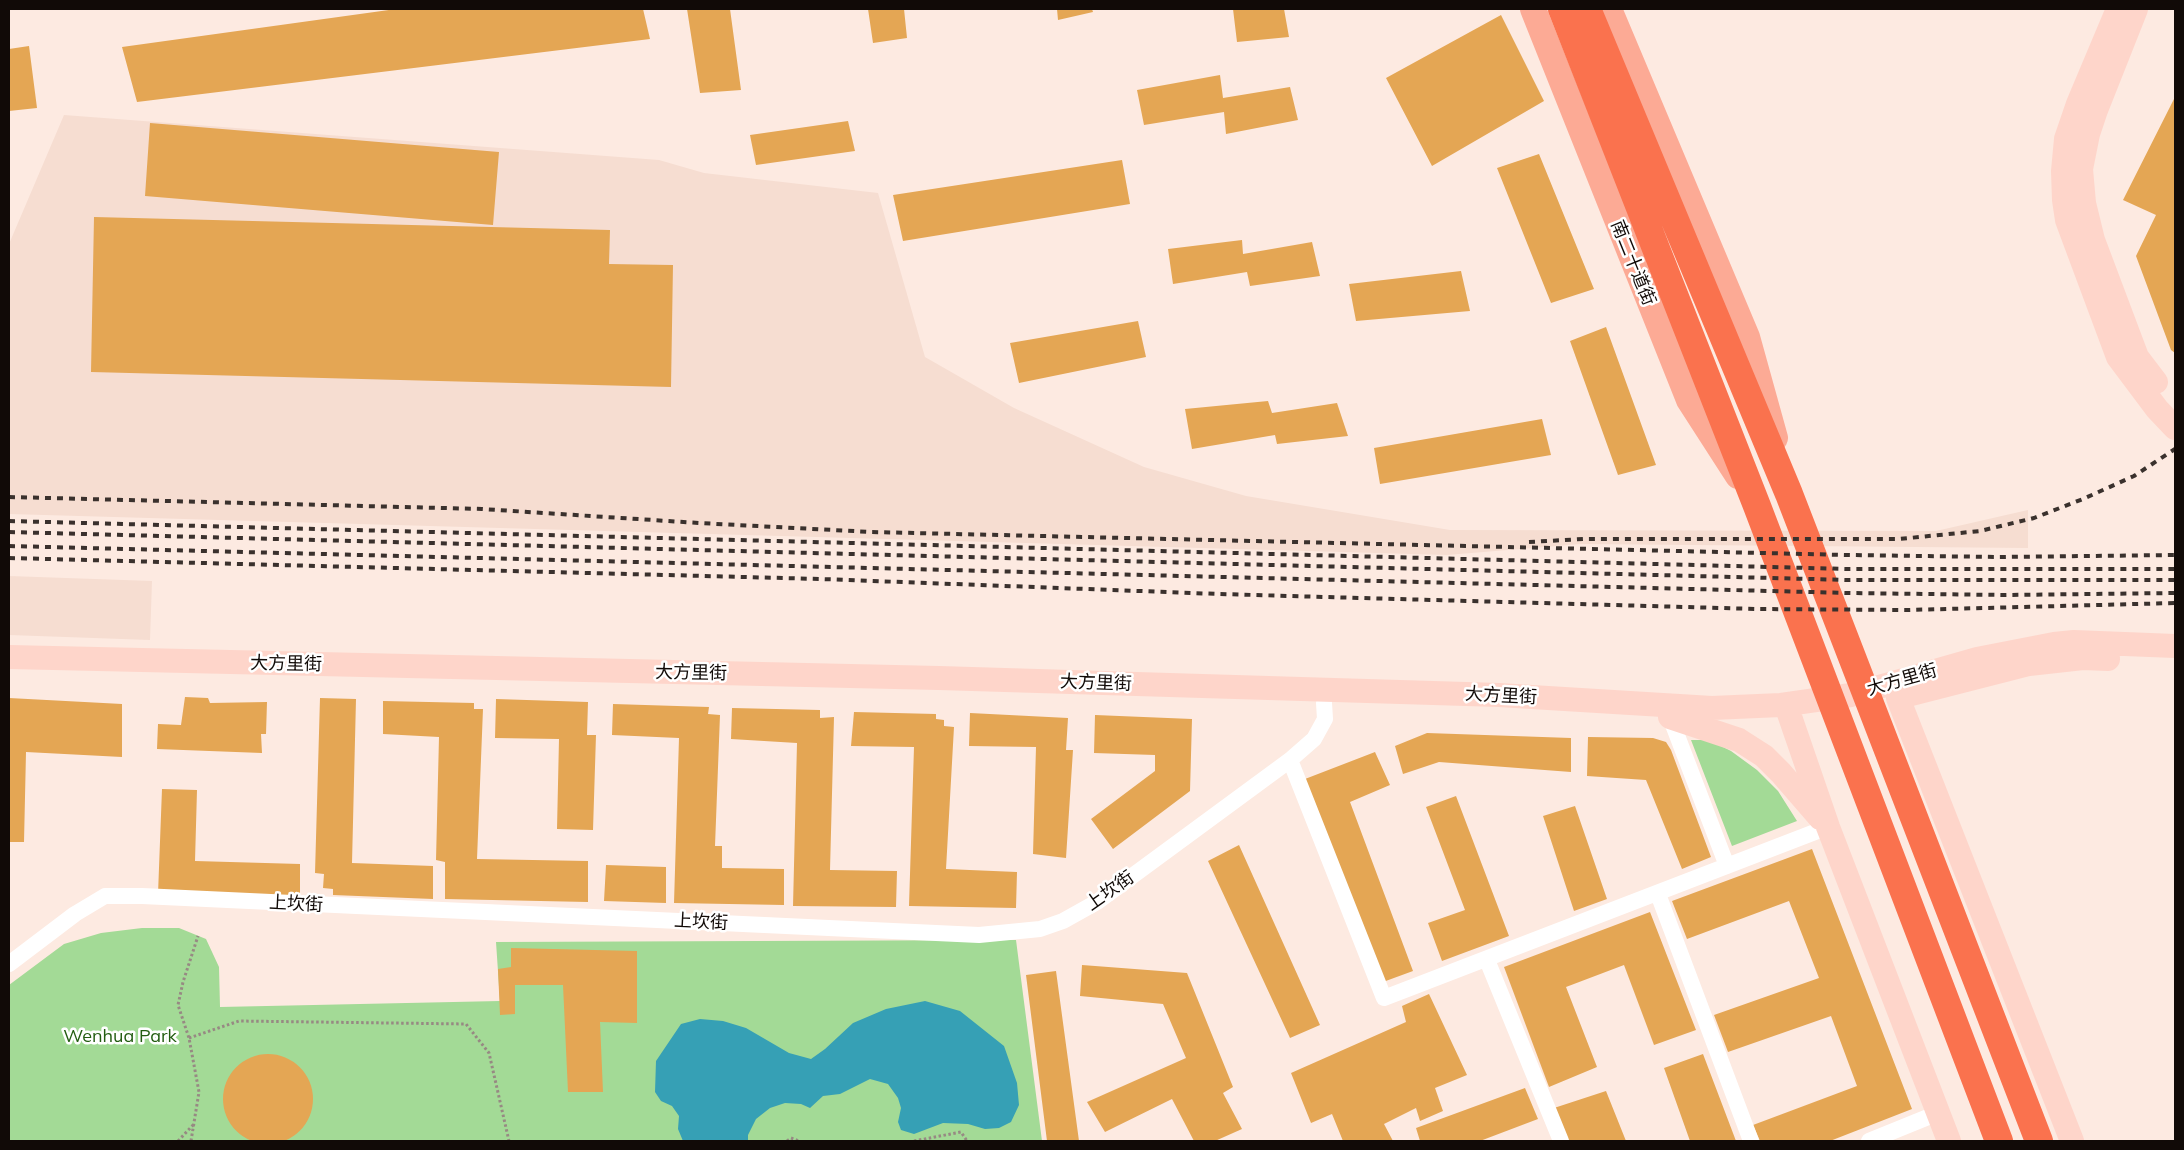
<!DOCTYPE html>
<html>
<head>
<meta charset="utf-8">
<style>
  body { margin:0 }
  #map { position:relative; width:2184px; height:1150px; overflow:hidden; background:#fdeae1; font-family:Mulish,sans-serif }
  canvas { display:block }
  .frame { position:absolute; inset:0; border:10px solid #110a07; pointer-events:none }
</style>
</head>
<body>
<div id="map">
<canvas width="2184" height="1150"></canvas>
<div class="frame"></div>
</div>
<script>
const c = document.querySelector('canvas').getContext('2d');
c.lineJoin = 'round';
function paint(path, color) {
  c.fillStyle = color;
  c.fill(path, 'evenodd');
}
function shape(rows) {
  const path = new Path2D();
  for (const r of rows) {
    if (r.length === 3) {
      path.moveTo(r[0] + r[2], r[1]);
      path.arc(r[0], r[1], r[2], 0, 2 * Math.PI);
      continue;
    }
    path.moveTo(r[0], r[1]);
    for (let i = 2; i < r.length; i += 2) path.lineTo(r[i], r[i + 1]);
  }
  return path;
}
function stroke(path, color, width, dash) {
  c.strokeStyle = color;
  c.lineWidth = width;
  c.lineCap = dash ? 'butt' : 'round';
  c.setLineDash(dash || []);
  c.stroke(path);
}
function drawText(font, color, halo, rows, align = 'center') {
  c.font = font + ' Mulish,"Noto Sans SC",sans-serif';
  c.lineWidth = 5;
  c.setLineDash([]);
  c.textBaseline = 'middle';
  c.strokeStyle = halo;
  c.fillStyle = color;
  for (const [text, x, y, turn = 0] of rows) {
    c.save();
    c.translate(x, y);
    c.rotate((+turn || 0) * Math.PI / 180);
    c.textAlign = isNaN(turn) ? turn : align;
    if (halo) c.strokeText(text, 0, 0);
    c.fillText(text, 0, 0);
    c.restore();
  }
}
paint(shape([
  [64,115,659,160,704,173,878,193,925,357,1014,408,1144,467,1246,496,1450,530,1936,531,2028,510,2028,548,1581,544,1447,555,9,514,9,244],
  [9,576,152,581,150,640,9,635]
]), '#f6ddd1');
paint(shape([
  [1691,740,1709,740,1731,751,1757,770,1778,791,1797,821,1732,846],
  [142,928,179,928,206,939,219,967,220,1007,500,1001,496,942,1016,940,1042,1141,9,1141,9,985,64,944,101,933]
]), '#a3da96');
paint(shape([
  [925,1001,960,1011,1004,1046,1017,1083,1019,1105,1011,1122,999,1128,985,1129,968,1124,943,1123,914,1134,901,1130,898,1122,901,1108,898,1098,888,1084,870,1079,840,1094,823,1096,810,1108,801,1104,785,1103,770,1108,756,1119,748,1135,748,1141,683,1141,678,1129,679,1116,672,1106,661,1101,655,1092,656,1061,681,1024,700,1019,723,1021,746,1028,789,1053,811,1059,825,1049,853,1023,886,1009]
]), '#36a0b5');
paint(shape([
  [396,9,643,9,650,39,137,102,122,47],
  [687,9,730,9,741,90,700,93],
  [868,9,904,9,907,38,873,43],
  [1057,9,1092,9,1093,12,1058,20],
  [1233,9,1284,9,1289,37,1237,42],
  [1501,15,1544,101,1432,166,1386,78],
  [29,46,37,108,9,111,9,49],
  [1220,75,1223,98,1290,87,1298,120,1226,134,1224,112,1144,125,1137,90],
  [2175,97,2175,353,2171,350,2136,256,2156,215,2123,200],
  [848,121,855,151,756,165,750,135],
  [150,123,499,152,493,225,145,196],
  [1539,154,1594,289,1551,303,1497,168],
  [1122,160,1130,204,903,241,893,195],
  [94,217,610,230,609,264,673,265,671,387,91,372],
  [1242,240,1243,254,1312,242,1320,276,1250,286,1247,272,1173,284,1168,249],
  [1461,271,1470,311,1356,321,1349,284],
  [1138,321,1146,357,1019,383,1010,343],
  [1606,327,1656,465,1618,475,1570,341],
  [1268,401,1272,413,1337,403,1348,436,1277,444,1275,435,1192,449,1185,409],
  [1542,419,1551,455,1380,484,1374,448],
  [185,697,208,698,210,703,267,702,266,734,261,734,262,753,157,749,158,724,181,725],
  [9,698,122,704,122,757,26,752,24,842,9,842],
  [320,698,356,699,352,863,433,866,433,899,333,895,333,889,323,888,324,874,315,873],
  [496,699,588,702,587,735,596,735,593,830,557,829,559,739,495,738],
  [383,701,474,703,474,709,483,709,477,859,588,861,588,902,445,899,445,862,436,860,439,737,383,734],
  [613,704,709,707,708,714,720,715,715,846,722,846,722,868,784,869,784,905,674,903,679,738,612,735],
  [732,708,820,710,820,718,834,717,830,870,897,871,896,907,793,906,797,743,731,739],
  [854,712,936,714,936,719,944,720,944,726,954,727,946,869,1017,872,1016,908,909,906,914,747,851,746],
  [970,713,1068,718,1066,750,1073,750,1066,858,1033,854,1036,747,969,746],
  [1095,715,1192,719,1190,791,1113,849,1091,819,1155,771,1155,755,1094,753],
  [1427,733,1571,738,1571,772,1439,762,1403,774,1395,746],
  [1588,737,1653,738,1666,742,1671,750,1711,857,1682,869,1646,780,1587,776],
  [1375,752,1390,785,1350,802,1413,971,1383,982,1305,779],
  [162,789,197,790,195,861,300,864,300,899,158,894],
  [1456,796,1509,936,1442,961,1428,923,1465,910,1426,807],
  [1575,806,1607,899,1574,911,1543,816],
  [1239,845,1320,1025,1290,1038,1208,861],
  [1812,849,1912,1109,1830,1141,1760,1141,1753,1125,1857,1086,1831,1016,1728,1052,1714,1015,1819,978,1789,901,1687,939,1672,901],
  [606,865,666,867,666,903,604,901],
  [1650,912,1696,1030,1654,1045,1624,965,1566,987,1597,1067,1549,1087,1504,967],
  [511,948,637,951,637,1023,600,1022,603,1092,568,1092,563,985,515,985,515,1014,500,1015,498,969,511,967],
  [1082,965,1187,973,1233,1087,1223,1093,1242,1129,1215,1141,1194,1141,1172,1099,1105,1132,1087,1102,1186,1058,1163,1004,1080,996],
  [1056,971,1079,1141,1047,1141,1026,975],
  [1429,994,1467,1075,1435,1088,1443,1111,1420,1121,1416,1108,1384,1124,1393,1141,1343,1141,1332,1114,1311,1123,1291,1073,1406,1022,1402,1006],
  [268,1099,45],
  [1703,1054,1736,1141,1690,1141,1664,1068],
  [1525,1088,1538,1119,1480,1141,1420,1141,1416,1128],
  [1606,1091,1626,1141,1569,1141,1554,1108]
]), '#e4a654');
stroke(shape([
  [189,1038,239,1021,466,1024,489,1053,509,1141],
  [178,1141,194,1124],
  [191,1141,199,1092,189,1038,178,1005,183,982,198,936],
  [787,1141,791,1138,799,1141],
  [914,1141,961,1132,967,1141]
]), '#978983', 3, [2.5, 2.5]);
stroke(shape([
  [1670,717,1727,866],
  [1290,760,1384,998,1828,827],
  [1658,894,1751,1141],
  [1487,960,1561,1141],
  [9,964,75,914,105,896,142,896,979,935,1040,929,1063,921,1097,902,1290,760,1314,739,1325,719,1324,703],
  [1869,1141,1938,1113]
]), '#fff', 16);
stroke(shape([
  [2118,9,2078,104,2066,139,2063,171,2064,200,2067,220,2118,357,2157,409,2175,428],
  [2136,9,2096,110,2088,134,2081,169,2084,203,2093,240,2137,357,2156,382],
  [9,657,939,678,1499,695,1712,708,1781,705,1851,695,1977,659,2054,644,2074,642,2175,646],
  [1908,695,2029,664,2083,658,2108,659],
  [1898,698,2072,1141],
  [1786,705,1828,827,1949,1141],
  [1670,717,1739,740,1764,756,1781,773,1820,818]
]), '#fed5ca', 24);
stroke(shape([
  [1533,9,1689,400,1738,476],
  [1609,9,1747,337,1775,438]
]), '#fcaa95', 26);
stroke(shape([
  [1562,9,1757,506,1999,1141],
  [1587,9,1789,494,2039,1141]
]), '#fa724e', 28);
stroke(shape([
  [9,497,482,509,699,523,872,532,1847,555,1999,557,2175,555],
  [9,521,1847,569,2175,569],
  [9,532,1848,580,2175,580],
  [1529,542,1583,539,1899,539,1980,531,2034,518,2083,499,2134,476,2175,449],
  [9,546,1849,593,2005,595,2175,593],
  [9,558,821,579,1219,594,1758,609,1907,610,2175,603]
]), '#3a312d', 4, [6, 6]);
drawText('18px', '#110a07', '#fff', [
  ["南二十道街",1633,263,68],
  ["大方里街",286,664,1],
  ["大方里街",691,673,1],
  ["大方里街",1902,680,-16],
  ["大方里街",1096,683,2],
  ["大方里街",1501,696,3],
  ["上坎街",1110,891,-35],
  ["上坎街",296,904,3],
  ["上坎街",701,922,3]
]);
drawText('18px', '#235d11', '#fff', [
  ["Wenhua Park",120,1037]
]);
</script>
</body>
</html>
